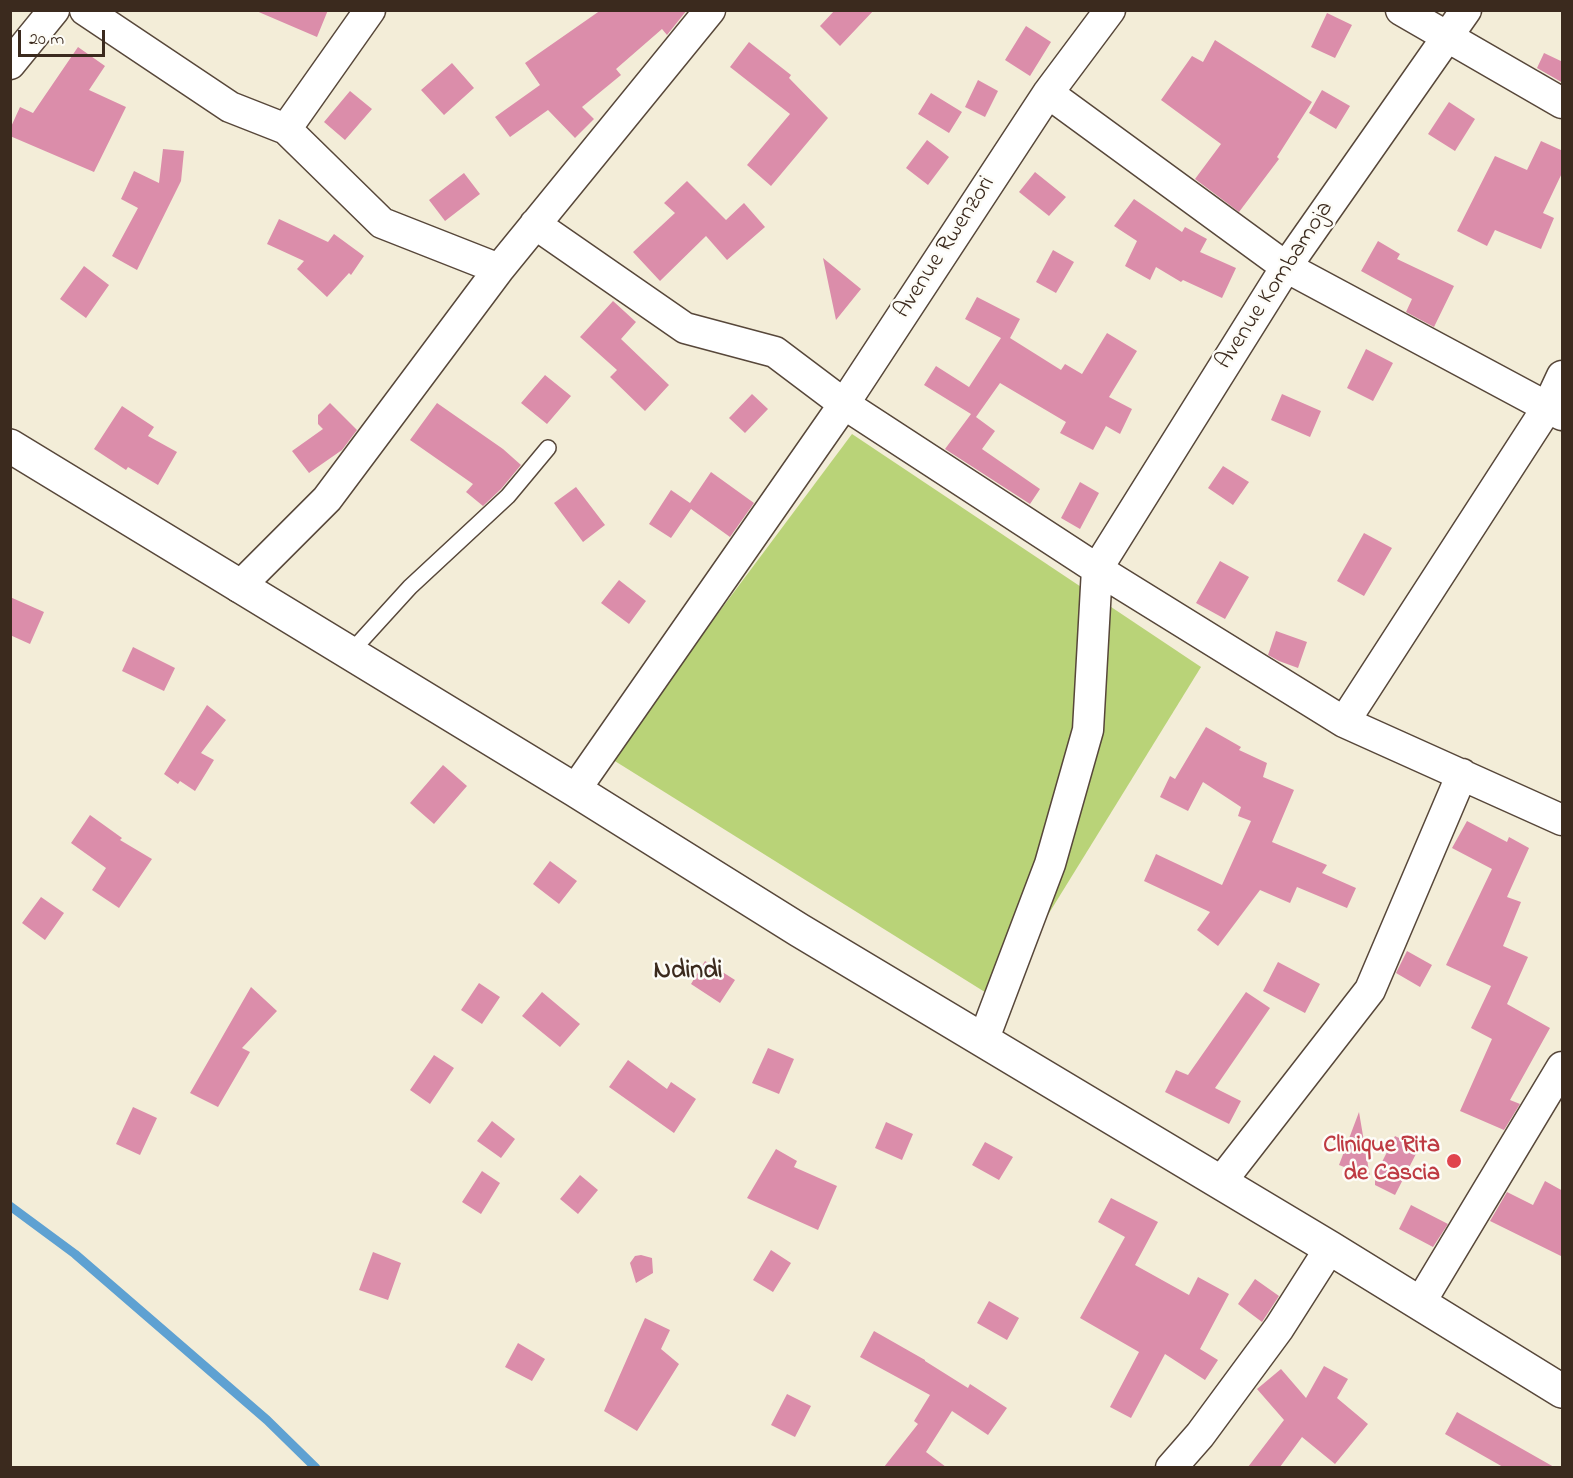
<!DOCTYPE html>
<html>
<head>
<meta charset="utf-8">
<style>
  body { margin:0 }
  #map { position:relative; width:1573px; height:1478px; overflow:hidden; background:#f3edd8; font-family:"Indie Flower",sans-serif }
  canvas { display:block }
  .frame { position:absolute; inset:0; border:12px solid #3b2a1e; pointer-events:none }
  .scale { position:absolute; left:18px; top:30px; width:87px; height:27px; box-sizing:border-box; border:3px solid #3b2a1e; border-top:0; padding-left:8px; font-size:18px; line-height:21px; white-space:nowrap; color:#3b2a1e; -webkit-text-stroke:4px #fdfcf7; paint-order:stroke }
</style>
</head>
<body>
<div id="map">
<canvas width="1573" height="1478"></canvas>
<div class="frame"></div>
<div class="scale">20 m</div>
</div>
<script>
const c = document.querySelector('canvas').getContext('2d');
c.lineJoin = 'round';
function paint(path, color) {
  c.fillStyle = color;
  c.fill(path, 'evenodd');
}
function shape(rows) {
  const path = new Path2D();
  for (const r of rows) {
    path.moveTo(r[0], r[1]);
    for (let i = 2; i < r.length; i += 2) path.lineTo(r[i], r[i + 1]);
  }
  return path;
}
function stroke(path, color, width, dash) {
  c.strokeStyle = color;
  c.lineWidth = width;
  c.lineCap = dash ? 'butt' : 'round';
  c.setLineDash(dash || []);
  c.stroke(path);
}
function drawText(font, color, halo, rows, align = 'center') {
  c.font = font + ' "Indie Flower",sans-serif';
  c.lineWidth = 5;
  c.setLineDash([]);
  c.textBaseline = 'middle';
  c.strokeStyle = halo;
  c.fillStyle = color;
  for (const [text, x, y, turn = 0] of rows) {
    c.save();
    c.translate(x, y);
    c.rotate((+turn || 0) * Math.PI / 180);
    c.textAlign = isNaN(turn) ? turn : align;
    if (halo) c.strokeText(text, 0, 0);
    c.fillText(text, 0, 0);
    c.restore();
  }
}
paint(shape([
  [852,434,1201,667,996,999,610,758]
]), '#b9d378');
stroke(shape([
  [10,1206,75,1254,267,1420,316,1468]
]), '#5ea1d2', 9);
paint(shape([
  [254,10,328,10,317,37],
  [601,10,687,10,667,35,662,29,616,69,621,75,582,107,594,119,575,138,548,110,510,137,495,117,540,85,525,63],
  [835,10,874,10,840,46,820,26],
  [1327,13,1352,25,1335,58,1311,47],
  [1026,26,1051,42,1030,76,1005,60],
  [1215,40,1312,102,1277,157,1279,159,1239,212,1195,179,1221,144,1161,100,1192,56,1203,62],
  [749,42,791,75,789,78,828,118,771,186,747,165,790,114,730,67],
  [78,47,105,66,89,90,126,107,94,172,10,136,10,129,20,107,33,113],
  [1544,53,1563,62,1563,83,1537,68],
  [452,63,474,88,444,115,421,90],
  [978,80,998,91,985,117,965,107],
  [1322,90,1350,106,1336,129,1309,113],
  [350,91,372,109,345,140,324,122],
  [931,93,962,112,949,133,918,114],
  [1449,102,1475,119,1455,151,1428,134],
  [927,140,949,157,928,185,906,168],
  [1541,141,1563,151,1563,171,1543,213,1554,218,1541,249,1495,230,1487,246,1457,231,1495,156,1527,170],
  [163,149,184,151,181,181,137,270,112,256,138,208,121,199,134,171,159,183],
  [1035,172,1066,197,1049,216,1019,192],
  [464,173,480,194,445,221,429,200],
  [687,181,726,220,744,203,765,227,727,260,706,236,660,281,633,252,675,213,664,203],
  [1134,199,1182,232,1185,227,1207,239,1200,252,1236,268,1222,298,1183,280,1181,282,1156,267,1150,280,1125,266,1137,241,1114,226],
  [279,219,328,242,334,234,364,256,351,275,349,273,327,297,297,269,304,261,267,244],
  [1378,241,1400,254,1397,259,1454,286,1434,327,1406,312,1412,299,1361,271],
  [1053,250,1074,262,1056,293,1036,282],
  [823,258,861,289,836,320],
  [84,266,109,285,86,318,60,299],
  [977,297,1020,319,1010,338,1061,370,1065,364,1082,374,1107,333,1137,351,1109,397,1132,409,1120,434,1106,426,1093,450,1060,433,1066,422,1000,383,976,417,995,431,982,449,1040,489,1030,504,945,449,971,414,924,385,936,366,969,387,1001,338,965,319],
  [613,301,636,322,621,339,669,385,645,411,610,377,617,370,580,337],
  [1366,349,1393,363,1373,401,1347,388],
  [545,375,571,396,547,424,521,403],
  [752,394,768,409,745,433,729,418],
  [1282,394,1321,411,1310,437,1271,420],
  [330,403,357,430,342,450,309,473,292,451,323,429,318,424,318,415],
  [437,403,503,449,521,465,501,489,483,506,466,492,473,484,410,440],
  [122,406,154,427,148,436,177,452,158,485,128,467,126,470,94,449],
  [1223,466,1249,482,1233,505,1208,488],
  [711,472,754,503,730,537,691,509,671,538,649,524,671,490,690,503],
  [1080,482,1099,493,1080,529,1061,518],
  [576,487,605,525,583,542,554,503],
  [1364,533,1392,548,1364,596,1337,581],
  [1220,561,1249,577,1225,619,1196,603],
  [619,580,646,601,629,624,601,603],
  [10,597,44,612,30,644,10,635],
  [1276,631,1307,642,1298,668,1279,661,1268,655],
  [133,647,175,668,164,691,122,671],
  [207,705,226,720,201,753,214,760,195,791,180,781,178,784,164,774],
  [1206,727,1241,747,1239,750,1267,763,1263,777,1294,790,1272,842,1327,865,1322,873,1356,888,1347,908,1297,887,1290,903,1260,890,1218,946,1197,930,1210,912,1144,881,1156,854,1222,885,1251,821,1238,816,1241,807,1203,782,1188,811,1160,797,1170,776,1175,779],
  [443,765,467,786,434,824,410,803],
  [90,815,122,838,120,840,152,859,119,908,92,890,106,868,71,843],
  [1467,821,1507,842,1509,837,1529,848,1507,897,1521,902,1503,946,1528,957,1507,1004,1550,1028,1510,1100,1520,1104,1504,1130,1460,1111,1492,1039,1471,1028,1491,986,1446,965,1492,869,1452,848],
  [550,861,577,881,559,904,533,884],
  [41,897,64,913,45,940,22,923],
  [1407,951,1432,965,1420,987,1396,973],
  [705,961,735,980,720,1003,691,984],
  [1278,962,1320,984,1305,1013,1263,991],
  [479,983,500,997,482,1024,461,1010],
  [251,987,277,1011,242,1048,250,1052,218,1107,190,1093],
  [542,992,580,1024,560,1047,522,1016],
  [1246,992,1270,1008,1215,1088,1241,1101,1229,1124,1165,1092,1176,1070,1188,1075],
  [768,1048,794,1059,779,1094,752,1083],
  [434,1055,454,1068,430,1104,410,1090],
  [628,1060,667,1089,671,1082,696,1099,674,1133,609,1087],
  [133,1107,157,1118,140,1155,116,1144],
  [1359,1112,1370,1177,1339,1165],
  [492,1121,515,1139,501,1158,477,1141],
  [886,1122,913,1134,902,1160,875,1148],
  [1395,1136,1419,1148,1395,1195,1375,1185,1375,1176],
  [985,1142,1013,1157,999,1180,972,1165],
  [776,1149,797,1161,794,1167,837,1186,818,1230,747,1198],
  [482,1171,500,1183,481,1214,462,1202],
  [580,1175,598,1190,578,1214,560,1199],
  [1545,1181,1563,1191,1563,1257,1490,1221,1507,1192,1533,1205],
  [1111,1198,1158,1222,1135,1265,1189,1295,1198,1277,1229,1294,1200,1349,1218,1360,1205,1380,1165,1354,1131,1418,1110,1407,1139,1352,1080,1318,1125,1237,1098,1222],
  [1411,1205,1448,1224,1433,1247,1399,1229],
  [771,1250,791,1263,773,1292,753,1280],
  [373,1252,401,1263,388,1300,359,1290],
  [641,1255,652,1258,653,1273,636,1283,630,1263,635,1256],
  [1255,1279,1279,1296,1262,1322,1238,1304],
  [989,1301,1019,1318,1007,1340,977,1323],
  [645,1318,670,1330,661,1349,679,1364,637,1431,604,1411],
  [874,1331,925,1360,925,1361,968,1388,970,1384,1007,1408,988,1435,952,1411,926,1452,946,1467,884,1467,918,1424,914,1421,930,1395,860,1357],
  [518,1343,545,1359,532,1381,505,1367],
  [1324,1366,1348,1379,1337,1398,1368,1424,1335,1464,1302,1437,1280,1467,1248,1467,1284,1420,1257,1389,1281,1369,1306,1398],
  [787,1394,811,1406,795,1437,771,1425],
  [1457,1412,1554,1467,1503,1467,1445,1434]
]), '#db8daa');
const lane = shape([
  [349,654,410,587,508,496,548,448]
]);
const street = shape([
  [85,10,230,107,286,129,382,223,499,269],
  [1401,10,1562,103],
  [10,64,54,10],
  [1048,93,1286,267,1562,415],
  [286,129,370,10],
  [535,224,685,328,775,352,844,404,1097,569,1344,722,1562,820],
  [239,587,327,499,499,269,710,10],
  [1344,722,1547,408,1562,376],
  [575,790,844,404,1048,93,1110,10],
  [983,1041,1050,864,1088,730,1097,569,1286,267,1466,10],
  [1220,1183,1370,990,1462,774],
  [1420,1303,1562,1067],
  [1171,1468,1200,1435,1279,1328,1330,1248]
]);
const primary = shape([
  [10,446,575,790,799,930,1330,1248,1562,1391]
]);
stroke(lane, '#57473a', 18);
stroke(street, '#57473a', 33);
stroke(primary, '#57473a', 36);
stroke(lane, '#fff', 15);
stroke(street, '#fff', 30);
stroke(primary, '#fff', 33);
for (const [x, y, r, color] of [
  [1454,1161,8,"#e0444e"]
]) {
  const dot = new Path2D();
  dot.arc(x, y, r, 0, 2 * Math.PI);
  c.fillStyle = color;
  c.fill(dot);
  stroke(dot, '#fdfcf7', 2);
}
drawText('24px', '#3b2a1e', '#fdfcf7', [
  ["Avenue Rwenzori",946,248,-57],
  ["Avenue Kombamoja",1276,286,-57]
]);
drawText('bold 24px', '#be3a42', '#fdfcf7', [
  ["Clinique Rita",1440,1147],
  ["de Cascia",1440,1175]
], 'right');
drawText('bold 26px', '#3b2a1e', '#fdfcf7', [
  ["Ndindi",688,973]
]);
</script>
</body>
</html>
